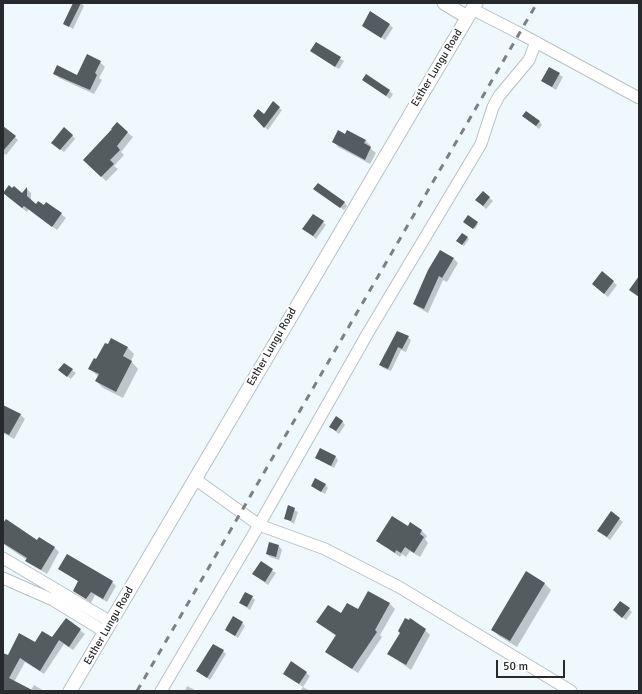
<!DOCTYPE html>
<html>
<head>
<meta charset="utf-8">
<style>
  body { margin:0 }
  #map { position:relative; width:642px; height:694px; overflow:hidden; background:#eff8fd; font-family:Signika,sans-serif }
  canvas { display:block }
  .frame { position:absolute; inset:0; border:4px solid #272a2c; pointer-events:none }
  .scale { position:absolute; left:496px; top:660px; width:69px; height:18px; box-sizing:border-box; border:2px solid #272a2c; border-top:0; padding-left:5px; font-size:12px; line-height:14px; white-space:nowrap; color:#272a2c; -webkit-text-stroke:3px #fff; paint-order:stroke }
</style>
</head>
<body>
<div id="map">
<canvas width="642" height="694"></canvas>
<div class="frame"></div>
<div class="scale">50 m</div>
</div>
<script>
const c = document.querySelector('canvas').getContext('2d');
c.lineJoin = 'round';
function paint(path, color) {
  c.fillStyle = color;
  c.fill(path, 'evenodd');
}
function shape(rows) {
  const path = new Path2D();
  for (const r of rows) {
    path.moveTo(r[0], r[1]);
    for (let i = 2; i < r.length; i += 2) path.lineTo(r[i], r[i + 1]);
  }
  return path;
}
function stroke(path, color, width, dash) {
  c.strokeStyle = color;
  c.lineWidth = width;
  c.lineCap = dash ? 'butt' : 'round';
  c.setLineDash(dash || []);
  c.stroke(path);
}
function drawText(font, color, halo, rows, align = 'center') {
  c.font = font + ' Signika,sans-serif';
  c.lineWidth = 4;
  c.setLineDash([]);
  c.textBaseline = 'middle';
  c.strokeStyle = halo;
  c.fillStyle = color;
  for (const [text, x, y, turn = 0] of rows) {
    c.save();
    c.translate(x, y);
    c.rotate((+turn || 0) * Math.PI / 180);
    c.textAlign = isNaN(turn) ? turn : align;
    if (halo) c.strokeText(text, 0, 0);
    c.fillText(text, 0, 0);
    c.restore();
  }
}
paint(shape([
  [74,3,81,3,84,6,73,29,64,23],
  [389,24,393,28,385,40,363,26],
  [316,43,344,61,339,69,311,51],
  [100,62,105,67,99,78,102,80,94,94,59,78,55,73,77,76],
  [549,68,563,77,556,90,542,81],
  [367,75,393,94,390,99,363,80],
  [279,108,282,110,268,130,254,116,264,115],
  [523,116,539,121,542,125,539,129],
  [117,124,133,137,121,152,124,155,114,166,118,169,106,181,84,160,114,130],
  [3,133,15,137,18,140,6,155,3,153],
  [72,135,75,139,64,152,56,146],
  [346,135,366,141,371,146,370,148,376,153,370,164,338,147,333,141],
  [27,189,31,193,31,201,36,205,44,207,47,203,66,218,57,230,29,209,27,212,8,197,23,195],
  [318,192,344,202,347,206,344,210],
  [483,192,493,201,486,209,480,203],
  [323,222,326,225,316,239,304,229],
  [466,223,477,223,478,224,475,229],
  [468,238,469,239,464,246,459,242],
  [454,259,458,263,447,282,443,280,428,313,419,308,414,304],
  [602,273,617,285,608,297,596,287],
  [408,337,411,340,406,352,401,350,391,371,383,368,380,365,385,353,387,354],
  [128,348,134,354,131,361,138,369,123,398,103,388,96,381,99,377,90,369,97,361],
  [64,364,76,373,71,379,63,373],
  [3,406,20,414,25,419,14,439,3,433],
  [342,421,345,425,339,434,330,427],
  [335,456,338,460,334,468,316,458],
  [325,484,328,488,325,494,312,486],
  [289,507,298,512,294,524,285,518],
  [611,513,623,522,610,540,602,534],
  [3,525,54,547,59,552,47,574,32,565,27,560,3,544],
  [408,528,422,531,427,536,425,539,428,543,420,557,410,551,406,557,402,554,400,557,378,541],
  [279,546,282,550,279,560,270,557,267,554],
  [260,563,276,573,268,585,253,574],
  [59,569,112,582,116,586,107,602,95,595,91,603,74,591,79,582],
  [544,583,551,590,517,647,499,636,492,629],
  [369,592,390,604,395,609,380,635,382,637,358,673,326,652,336,636,317,622,358,610],
  [252,597,255,600,250,610,240,603],
  [629,609,632,612,626,620,617,613],
  [66,620,85,634,73,650,64,644,44,674,25,662,14,682,31,690,34,685,44,691,3,691,3,654,8,657,36,643,53,639],
  [242,623,245,626,238,638,226,630],
  [422,627,430,635,411,670,389,654,401,633],
  [223,651,226,654,210,680,200,673],
  [306,673,310,676,303,687,310,691,300,691,303,687,284,674],
  [187,686,197,691,185,691]
]), '#0003');
paint(shape([
  [73,3,81,3,69,27,63,24],
  [370,11,390,24,381,38,362,26],
  [316,42,341,57,335,67,310,51],
  [87,54,101,61,95,73,97,75,90,90,53,74,57,65,77,75],
  [549,67,560,73,552,87,541,81],
  [366,74,390,90,386,96,362,80],
  [273,101,280,107,264,128,253,116,258,109,264,114],
  [526,111,540,121,536,126,522,116],
  [117,122,128,132,117,146,120,150,110,160,114,164,101,177,83,160,112,129,111,129],
  [3,126,16,136,3,151],
  [64,127,73,135,60,150,51,143],
  [338,130,345,134,347,130,366,140,364,143,371,147,365,160,332,142],
  [318,183,345,202,340,208,313,189],
  [9,185,12,188,14,186,22,193,27,187,27,196,36,204,38,201,44,205,46,202,62,213,52,227,24,206,22,208,3,193],
  [483,191,490,197,483,206,475,200],
  [313,214,324,221,313,236,302,229],
  [468,215,478,222,473,229,463,222],
  [462,233,468,237,462,245,456,241],
  [440,250,454,258,442,278,439,276,424,309,413,304,428,270],
  [602,271,614,281,604,294,592,284],
  [639,276,639,297,629,290],
  [397,331,409,336,402,349,398,347,388,369,379,365],
  [111,338,128,347,123,356,132,361,116,392,95,381,99,374,88,369,94,358,96,359,105,343,108,344],
  [64,363,73,369,67,377,58,370],
  [3,405,21,414,9,435,3,432],
  [336,416,343,421,336,431,329,427],
  [320,448,336,456,331,466,315,458],
  [315,478,326,484,321,492,311,486],
  [288,505,295,508,291,521,284,519],
  [611,511,620,518,607,537,597,531],
  [392,516,408,526,410,522,422,530,420,534,424,537,414,553,405,547,401,553,396,550,395,553,376,541],
  [6,519,37,540,39,537,55,547,41,570,25,561,27,558,3,543,3,523],
  [269,542,279,545,276,557,266,554],
  [67,554,113,581,103,599,91,592,86,599,73,591,78,581,58,569],
  [261,561,273,569,265,582,252,574],
  [526,571,545,583,510,641,491,630],
  [368,591,390,603,375,630,377,632,352,669,325,652,336,635,316,622,328,605,341,613,347,603,358,609],
  [245,592,253,596,247,607,239,603],
  [620,601,630,608,622,618,613,610],
  [233,616,243,622,235,636,225,630],
  [66,618,81,629,69,647,59,640,40,671,20,658,9,678,34,691,3,691,3,653,8,655,19,633,35,642,42,631,52,637],
  [405,618,409,620,410,618,426,629,406,665,387,654,400,633,398,631],
  [213,644,224,650,207,678,196,671],
  [291,661,307,672,299,684,283,674]
]), '#545c5f');
const minor = shape([
  [472,9,519,33,639,98],
  [195,479,259,525,325,549,399,587,571,691],
  [3,558,111,622],
  [3,578,53,600,105,632],
  [161,691,259,525,369,331,481,144,493,107,499,96,529,60,536,42]
]);
const tertiary = shape([
  [444,3,467,17],
  [70,691,476,3]
]);
stroke(minor, '#b8c0c4', 13);
stroke(tertiary, '#b8c0c4', 15);
stroke(minor, '#fff', 11);
stroke(tertiary, '#fff', 13);
stroke(shape([
  [137,691,537,3]
]), '#7b8084', 3, [7, 7]);
drawText('11px', '#272a2c', '#fff', [
  ["Esther Lungu Road",437,68,-59],
  ["Esther Lungu Road",272,347,-60],
  ["Esther Lungu Road",109,626,-60]
]);
</script>
</body>
</html>
